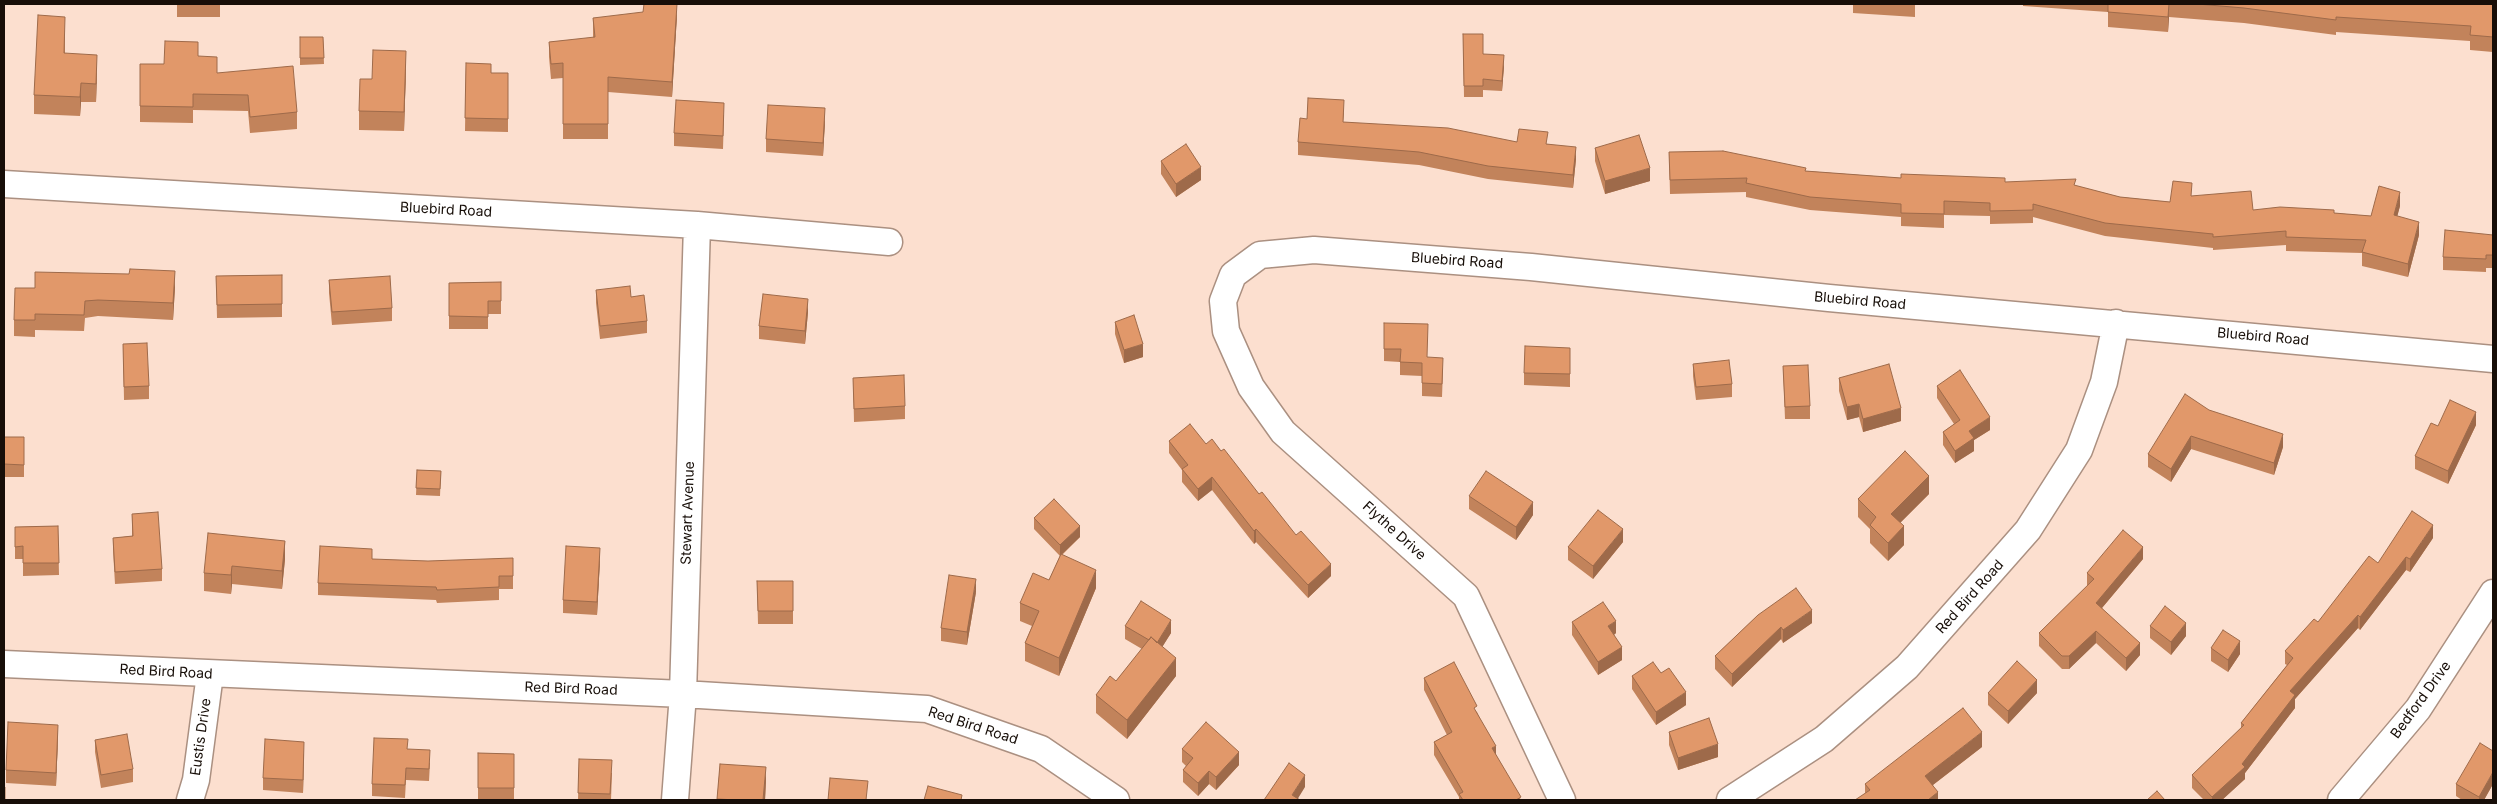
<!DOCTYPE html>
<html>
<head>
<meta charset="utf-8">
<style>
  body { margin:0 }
  #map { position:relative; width:2497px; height:804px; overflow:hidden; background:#fcdfcf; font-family:Inter,sans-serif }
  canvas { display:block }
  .frame { position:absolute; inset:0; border:5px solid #170e08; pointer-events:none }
</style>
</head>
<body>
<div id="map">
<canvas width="2497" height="804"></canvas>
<div class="frame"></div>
</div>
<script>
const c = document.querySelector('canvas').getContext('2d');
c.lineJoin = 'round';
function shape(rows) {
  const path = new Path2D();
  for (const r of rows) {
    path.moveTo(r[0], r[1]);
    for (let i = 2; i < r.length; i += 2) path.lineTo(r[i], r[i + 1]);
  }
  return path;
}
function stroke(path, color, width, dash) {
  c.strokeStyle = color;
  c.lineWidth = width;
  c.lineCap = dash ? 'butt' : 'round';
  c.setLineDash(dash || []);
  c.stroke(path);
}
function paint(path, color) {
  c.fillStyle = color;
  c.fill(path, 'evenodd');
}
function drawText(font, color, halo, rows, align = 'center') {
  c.font = font + ' Inter,sans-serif';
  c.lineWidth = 5;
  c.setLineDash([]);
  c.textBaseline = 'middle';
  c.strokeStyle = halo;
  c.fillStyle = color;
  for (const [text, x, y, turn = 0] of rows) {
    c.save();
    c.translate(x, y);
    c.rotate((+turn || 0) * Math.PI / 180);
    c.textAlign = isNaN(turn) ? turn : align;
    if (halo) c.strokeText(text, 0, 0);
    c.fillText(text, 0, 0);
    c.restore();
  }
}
const minor = shape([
  [4,184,697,225,889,242],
  [4,664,683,694,927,709,1041,749,1116,800],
  [190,800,196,780,210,674],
  [675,800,683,694,697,225],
  [1562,800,1466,596,1283,432,1251,387,1226,331,1223,301,1233,275,1260,255,1314,250,1531,267,1829,298,2493,359],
  [1730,800,1824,739,1907,667,2028,530,2079,450,2104,382,2116,323],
  [2341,800,2418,709,2493,593]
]);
stroke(minor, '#ab9081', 29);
stroke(minor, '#fff', 26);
paint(shape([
  [177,4,220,4,220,17,177,17],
  [1853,4,1915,4,1915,17,1853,13],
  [2023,4,2493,4,2493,52,2470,50,2470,41,2336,32,2336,35,2244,23,2169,17,2168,32,2108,27,2108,12,2023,6],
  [677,15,672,97,608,92,608,139,563,139,563,78,551,79,549,57,549,42,593,38,593,18],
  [1463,34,1483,54,1504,66,1502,91,1483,90,1483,97,1464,97],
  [65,35,65,53,97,73,96,102,81,102,80,116,34,114,34,95],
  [300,37,323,37,324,64,300,65],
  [198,56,217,73,297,112,297,129,250,133,248,111,193,110,193,123,140,122,140,64,164,64],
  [466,63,491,73,508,73,508,132,465,131],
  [406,69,404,131,359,130,359,111,372,79],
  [1344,113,1343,122,1517,142,1548,144,1576,159,1573,188,1488,179,1419,165,1298,155,1298,142,1307,119],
  [724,115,723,149,674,146,674,133],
  [825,121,823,156,766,152,766,139],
  [1595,148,1650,181,1605,194,1595,161],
  [1669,152,1806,171,1901,178,2005,182,2076,186,2120,197,2170,202,2192,196,2253,210,2334,213,2371,216,2400,206,2397,216,2419,235,2408,277,2362,266,2362,253,2286,251,2286,245,2213,250,2213,248,2105,236,2033,217,2033,223,1990,224,1990,216,1944,215,1944,228,1901,226,1901,217,1810,210,1746,197,1746,192,1670,194],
  [1161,161,1201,180,1176,197,1161,174],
  [2493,235,2493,268,2486,268,2486,272,2443,270,2443,257],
  [282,275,282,317,217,318,216,276],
  [329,280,392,308,392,321,332,325,329,293],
  [501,282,501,314,488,314,488,329,449,329,449,283],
  [175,287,173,320,98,316,85,318,84,331,35,330,35,337,14,336,14,320,35,288],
  [596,290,647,321,647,333,600,339,596,303],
  [808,312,805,344,759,339,759,326],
  [1115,322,1143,357,1124,363,1115,334],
  [1384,323,1443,370,1442,397,1422,396,1422,376,1400,375,1400,362,1384,361],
  [123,344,149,386,149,399,124,400],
  [1570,348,1570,387,1524,385,1524,373],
  [1693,364,1732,384,1732,397,1696,400,1693,376],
  [1783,366,1810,406,1810,419,1785,419],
  [853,378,905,406,905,419,854,422],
  [1839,378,1901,421,1863,432,1859,417,1847,420,1839,391],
  [1937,386,1990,430,1974,440,1974,451,1955,463,1943,445,1943,432,1954,424,1937,398],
  [2209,410,2283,447,2274,475,2191,449,2171,482,2148,467,2148,454],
  [2476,425,2448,484,2415,469,2415,456,2438,426],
  [4,437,24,437,24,477,4,477],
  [1169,441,1206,444,1221,451,1331,576,1308,598,1256,542,1254,544,1212,490,1198,501,1182,482,1182,470,1169,453],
  [417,470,441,471,440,496,416,495],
  [1929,494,1900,523,1904,545,1888,561,1870,543,1870,529,1858,517,1858,499],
  [1469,496,1533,515,1516,540,1469,509],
  [132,514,162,569,162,581,115,584,113,550,113,538,132,536],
  [1034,518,1080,537,1062,555,1096,588,1059,676,1025,661,1025,643,1032,626,1020,621,1020,603,1049,580,1060,556,1034,529],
  [58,526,59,575,23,576,23,559,15,559,15,527],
  [2433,538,2410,572,2406,570,2360,630,2358,628,2295,699,2295,708,2245,773,2245,779,2222,800,2204,800,2192,788,2192,775,2241,728,2241,723,2287,665,2285,664,2285,651,2318,622,2378,563],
  [285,541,285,559,282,589,232,584,231,594,204,591,204,573],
  [1623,542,1593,579,1568,560,1568,547],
  [372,559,513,576,513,589,499,589,499,600,437,603,436,600,318,595,318,583],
  [2143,559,2102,608,2140,655,2126,671,2096,643,2069,669,2062,669,2039,646,2039,633,2087,586,2087,573],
  [600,560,597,615,563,613,563,600],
  [757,581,793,581,793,624,758,624],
  [976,592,967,645,941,641,941,628],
  [1758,615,1812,623,1783,643,1781,639,1732,687,1715,669,1715,656],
  [1572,622,1616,633,1614,635,1622,660,1598,675,1572,635],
  [1125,626,1171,633,1162,647,1176,676,1127,739,1096,713,1096,695,1116,681,1142,649,1125,639],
  [2150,626,2186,636,2171,655,2150,638],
  [2211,648,2240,654,2228,672,2211,661],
  [1661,673,1686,705,1656,725,1632,689,1632,676],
  [1424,678,1477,712,1496,755,1521,800,1459,800,1459,797,1434,755,1434,742,1447,735,1424,690],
  [1988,693,2037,693,2008,724,1988,705],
  [1669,732,1718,757,1678,770,1669,745],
  [58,738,56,786,6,783,6,770],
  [95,740,133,769,133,782,101,788,95,752],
  [1982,747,1933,785,1938,800,1865,793,1865,784],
  [408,749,430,763,429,781,406,780,405,798,372,796,372,784],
  [1182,749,1239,765,1216,790,1209,784,1198,796,1183,782,1183,770,1186,766,1182,762],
  [478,753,514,754,514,800,478,800],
  [304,754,303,793,263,790,263,778],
  [579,759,612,773,611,800,578,800],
  [720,764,766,780,765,800,717,800],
  [2456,784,2493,784,2484,800,2462,800,2456,796]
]), '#c2835b');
paint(shape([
  [677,4,677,15,672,97,672,82],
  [2169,4,2169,17,2168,32,2168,17],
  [406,51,406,69,404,131,404,112],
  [97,55,97,73,96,102,96,84],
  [1504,55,1504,66,1502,91,1502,81],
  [81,83,81,102,80,116,80,97],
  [825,108,825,121,823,156,823,143],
  [1576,147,1576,159,1573,188,1573,175],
  [1201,167,1201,180,1176,197,1176,184],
  [1650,168,1650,181,1605,194,1605,181],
  [2400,192,2400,206,2394,229,2394,215],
  [2419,222,2419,235,2408,277,2408,264],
  [175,271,175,287,173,320,173,303],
  [808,299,808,312,805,344,805,331],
  [1143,344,1143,357,1124,363,1124,350],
  [1859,404,1859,417,1847,420,1847,407],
  [1901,408,1901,421,1863,432,1863,419],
  [2476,412,2476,425,2448,484,2448,471],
  [1990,417,1990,430,1974,440,1974,451,1955,463,1955,451,1969,431],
  [2283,434,2283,447,2274,475,2274,463],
  [2191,436,2191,449,2171,482,2171,469],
  [1929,476,1929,494,1891,532,1891,514],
  [1212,477,1212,490,1198,501,1198,489],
  [1533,502,1533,515,1516,540,1516,527],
  [2433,525,2433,538,2410,572,2410,559],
  [1080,526,1080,537,1060,556,1060,545],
  [1904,526,1904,545,1888,561,1888,543],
  [1256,529,1256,542,1254,544,1254,531],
  [1623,529,1623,542,1593,579,1593,566],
  [285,541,285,559,282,589,282,571],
  [2143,547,2143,559,2096,615,2096,603],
  [600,548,600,560,597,615,597,602],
  [2406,557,2406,570,2360,630,2360,617],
  [1331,564,1331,576,1308,598,1308,585],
  [232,566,232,584,231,594,231,575],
  [1096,570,1096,588,1059,676,1059,658],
  [976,579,976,592,967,645,967,632],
  [1812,610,1812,623,1783,643,1783,630],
  [2358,615,2358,628,2295,699,2295,708,2245,773,2245,779,2222,800,2212,800,2212,797,2242,764,2290,691],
  [1171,620,1171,633,1156,657,1156,645],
  [1616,621,1616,633,1608,639,1608,626],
  [2186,623,2186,636,2171,655,2171,642],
  [1781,627,1781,639,1732,687,1732,674],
  [2096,631,2096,643,2069,669,2069,656],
  [2240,641,2240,654,2228,672,2228,660],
  [2140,643,2140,655,2126,671,2126,658],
  [1622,647,1622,660,1598,675,1598,662],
  [1176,658,1176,676,1127,739,1127,720],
  [2037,680,2037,693,2008,724,2008,711],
  [1686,692,1686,705,1656,725,1656,712],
  [58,725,58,738,56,786,56,773],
  [1982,732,1982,747,1925,791,1925,776],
  [304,742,304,754,303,793,303,780],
  [1718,744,1718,757,1678,770,1678,758],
  [1496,746,1496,759,1492,748],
  [1239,752,1239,765,1216,790,1216,777],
  [766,767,766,780,765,800,763,800],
  [1209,771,1209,784,1198,796,1198,783],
  [2493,772,2493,784,2484,800,2479,800,2479,797],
  [1305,775,1305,787,1297,800,1292,795],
  [1938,792,1938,800,1928,800]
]), '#9e6a4a');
const building = shape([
  [644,4,677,4,672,82,608,77,608,124,563,124,563,63,551,64,549,42,595,37,593,18,643,12,644,4],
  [2108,4,2169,4,2168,17,2108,12,2108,4],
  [2197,4,2493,4,2493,37,2470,35,2471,26,2336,17,2336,20,2244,8,2197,4],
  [38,15,65,17,64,53,97,55,96,84,81,83,80,97,34,95,38,15],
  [1463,34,1483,34,1483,54,1504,55,1502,81,1483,79,1483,86,1464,86,1463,34],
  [300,37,323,37,324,58,300,58,300,37],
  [165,41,198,42,198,56,217,57,217,73,293,66,297,112,250,117,248,95,193,94,193,107,140,106,140,64,164,64,165,41],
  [373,50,406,51,404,112,359,111,360,79,372,79,373,50],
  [466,63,491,64,491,73,508,73,508,119,465,118,466,63],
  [1308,98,1344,100,1343,122,1448,128,1517,142,1519,129,1548,132,1546,144,1576,147,1573,175,1488,166,1419,152,1298,142,1300,118,1307,119,1308,98],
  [676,100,724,103,723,136,674,133,676,100],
  [768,105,825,108,823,143,766,139,768,105],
  [1639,135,1650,168,1605,181,1595,148,1639,135],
  [1186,144,1201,167,1176,184,1161,161,1186,144],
  [1723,151,1806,168,1805,171,1901,178,1901,174,2005,178,2005,182,2076,179,2074,185,2120,197,2170,202,2173,181,2192,183,2191,196,2251,191,2253,210,2280,207,2334,210,2334,213,2371,216,2379,186,2400,192,2394,215,2419,222,2408,264,2362,252,2366,240,2286,237,2286,231,2213,237,2213,234,2105,223,2033,204,2033,210,1990,211,1990,203,1944,201,1944,214,1901,213,1901,204,1810,197,1746,183,1747,178,1670,180,1669,152,1723,151],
  [2445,230,2493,235,2493,255,2486,255,2486,259,2443,257,2445,230],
  [130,269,175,271,173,303,98,300,85,301,84,315,35,314,35,320,14,320,15,288,35,288,35,272,129,274,130,269],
  [282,275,282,304,217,305,216,276,282,275],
  [390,276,392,308,332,312,329,280,390,276],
  [501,282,501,301,488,301,488,317,449,316,449,283,501,282],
  [630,286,631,297,644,295,647,321,600,326,596,290,630,286],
  [763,294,808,299,805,331,759,326,763,294],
  [1134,315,1143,344,1124,350,1115,322,1134,315],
  [1384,323,1428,324,1427,357,1443,358,1442,384,1422,383,1422,363,1400,362,1401,349,1384,349,1384,323],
  [147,343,149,386,124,387,123,344,147,343],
  [1525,346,1570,348,1570,374,1524,373,1525,346],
  [1729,360,1732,384,1696,387,1693,364,1729,360],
  [1889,364,1901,408,1863,419,1859,404,1847,407,1839,378,1889,364],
  [1808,365,1810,406,1785,407,1783,366,1808,365],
  [1960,370,1990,417,1969,431,1974,438,1955,451,1943,432,1960,420,1937,386,1960,370],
  [904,375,905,406,854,409,853,378,904,375],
  [2185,394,2209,410,2283,434,2274,463,2191,436,2171,469,2148,454,2185,394],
  [2450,400,2476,412,2448,471,2415,456,2431,423,2438,426,2450,400],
  [1190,424,1206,444,1212,439,1221,451,1224,449,1259,494,1262,492,1296,535,1301,531,1331,564,1308,585,1256,529,1254,531,1212,477,1198,489,1182,469,1188,465,1169,441,1190,424],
  [4,437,24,437,24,465,4,464,4,437],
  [1905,451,1929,476,1891,514,1904,526,1888,543,1870,525,1876,517,1858,499,1905,451],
  [417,470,441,471,440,489,416,488,417,470],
  [1486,471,1533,502,1516,527,1469,496,1486,471],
  [1054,499,1080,526,1060,545,1034,518,1054,499],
  [1598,510,1623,529,1593,566,1568,547,1598,510],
  [2412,511,2433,525,2410,559,2406,557,2360,617,2358,615,2290,691,2295,695,2242,764,2245,767,2212,797,2192,775,2244,725,2241,723,2293,658,2285,651,2314,619,2318,622,2369,556,2378,563,2412,511],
  [158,512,162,569,115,572,113,538,133,536,132,514,158,512],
  [58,526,59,563,23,563,23,546,15,547,15,527,58,526],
  [2123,530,2143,547,2096,603,2140,643,2126,658,2096,631,2069,656,2062,656,2039,633,2094,579,2087,573,2123,530],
  [208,533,285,541,282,571,232,566,231,575,204,573,208,533],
  [320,546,372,549,372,559,428,561,513,558,513,576,499,576,499,587,437,590,436,587,318,583,320,546],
  [566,546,600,548,597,602,563,600,566,546],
  [1061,554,1096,570,1059,658,1025,643,1039,611,1020,603,1033,573,1049,580,1061,554],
  [949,575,976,579,967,632,941,628,949,575],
  [757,581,793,581,793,611,758,611,757,581],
  [1796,588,1812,610,1783,630,1781,627,1732,674,1715,656,1758,615,1796,588],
  [1141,601,1171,620,1157,643,1151,637,1149,640,1125,626,1141,601],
  [1603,602,1616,621,1608,626,1622,647,1598,662,1572,622,1603,602],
  [2165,606,2186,623,2171,642,2150,626,2165,606],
  [2223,630,2240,641,2228,660,2211,648,2223,630],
  [1151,637,1176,658,1127,720,1096,695,1110,676,1116,681,1151,637],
  [2017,661,2037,680,2008,711,1988,693,2017,661],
  [1454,662,1477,706,1474,708,1496,746,1492,748,1521,797,1516,800,1463,800,1459,794,1463,792,1434,742,1452,732,1424,678,1454,662],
  [1653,662,1661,673,1669,668,1686,692,1656,712,1632,676,1653,662],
  [1963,708,1982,732,1925,776,1938,792,1928,800,1855,800,1870,790,1865,784,1963,708],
  [1709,718,1718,744,1678,758,1669,732,1709,718],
  [8,722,58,725,56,773,6,770,8,722],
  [1206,722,1239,752,1216,777,1209,771,1198,783,1183,770,1193,758,1182,749,1206,722],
  [127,734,133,769,101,775,95,740,127,734],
  [374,738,408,739,407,749,430,750,429,769,406,768,405,785,372,784,374,738],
  [265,739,304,742,303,780,263,778,265,739],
  [2480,743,2493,751,2493,772,2479,797,2456,784,2480,743],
  [478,753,514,754,514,788,478,788,478,753],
  [579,759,612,760,610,794,578,793,579,759],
  [1289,763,1305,775,1292,795,1300,800,1264,800,1289,763],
  [720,764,766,767,763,800,737,800,717,799,720,764],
  [830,778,868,781,866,800,828,800,830,778],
  [928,786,962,795,961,800,924,800,928,786],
  [4,787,5,787,5,800,4,800,4,787],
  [2157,791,2165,800,2147,800,2157,791]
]);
paint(building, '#e1986a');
stroke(building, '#9e6a4a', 1);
drawText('14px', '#170e08', '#fff', [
  ["Bluebird Road",446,210,3],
  ["Bluebird Road",1457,261,4],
  ["Bluebird Road",1860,301,5],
  ["Bluebird Road",2263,337,5],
  ["Stewart Avenue",688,513,-88],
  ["Flythe Drive",1394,531,42],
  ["Red Bird Road",1970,597,-48],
  ["Red Bird Road",166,672,3],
  ["Red Bird Road",571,689,2],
  ["Bedford Drive",2421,700,-54],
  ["Red Bird Road",973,726,18],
  ["Eustis Drive",201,737,-82]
]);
</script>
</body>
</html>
